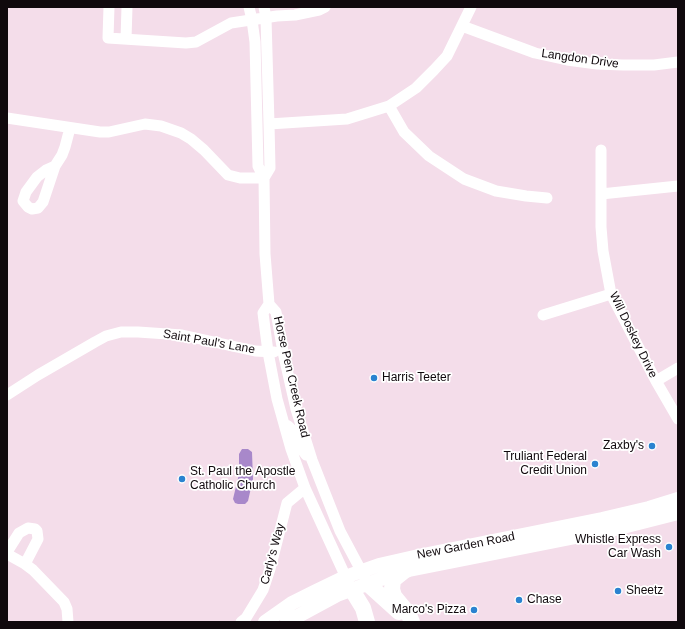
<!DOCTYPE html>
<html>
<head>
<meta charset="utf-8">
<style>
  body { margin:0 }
  #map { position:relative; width:685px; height:629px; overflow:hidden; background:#f4ddea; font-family:Helvetica,sans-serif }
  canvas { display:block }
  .frame { position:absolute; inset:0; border:8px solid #10090d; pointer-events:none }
</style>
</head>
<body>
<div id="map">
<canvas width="685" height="629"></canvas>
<div class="frame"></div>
</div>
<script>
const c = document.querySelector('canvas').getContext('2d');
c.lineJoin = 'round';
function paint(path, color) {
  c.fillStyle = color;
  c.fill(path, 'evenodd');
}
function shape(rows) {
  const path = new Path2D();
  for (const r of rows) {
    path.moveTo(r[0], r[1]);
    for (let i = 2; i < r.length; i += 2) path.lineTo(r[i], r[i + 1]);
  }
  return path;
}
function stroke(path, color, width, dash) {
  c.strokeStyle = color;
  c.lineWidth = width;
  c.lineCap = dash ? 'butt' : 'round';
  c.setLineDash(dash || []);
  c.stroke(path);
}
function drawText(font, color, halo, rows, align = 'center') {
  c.font = font + ' Helvetica,sans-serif';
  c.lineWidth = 3.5;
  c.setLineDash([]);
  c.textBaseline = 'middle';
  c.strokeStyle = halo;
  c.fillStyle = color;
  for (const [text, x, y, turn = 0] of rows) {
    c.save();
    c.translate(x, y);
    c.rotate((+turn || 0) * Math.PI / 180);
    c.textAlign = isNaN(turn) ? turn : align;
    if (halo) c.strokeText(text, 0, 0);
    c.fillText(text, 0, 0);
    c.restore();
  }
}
paint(shape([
  [242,449,248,449,252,452,253,479,248,501,245,504,238,504,235,503,233,499,239,474,239,454]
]), '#a888ca');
stroke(shape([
  [109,7,108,38,186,43,196,42,231,23,277,16,295,15,319,10,325,7],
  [249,7,252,20,255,42,258,166,264,178],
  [264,7,266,18,269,124,270,168,264,178,265,254,269,304,263,313,268,352,277,399,291,449,305,488,349,584],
  [462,26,535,53,567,60,597,64,623,65,654,65,678,62],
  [126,39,127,7],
  [389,106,404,132,429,156,464,179,496,191,526,196,547,198],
  [7,118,100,132,109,132,145,124,161,126,181,133,191,139,204,150,228,175,240,178,264,178],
  [269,124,347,119,389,106,416,88,434,70,447,56,471,7],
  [601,150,601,227,603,251,611,294,656,381,678,419],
  [55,166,46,170,37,177,26,192,23,201,28,207,32,209,38,208,43,202,55,166,62,155,65,147,70,128],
  [601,194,678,186],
  [269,304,276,312,283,352,296,409,312,460,340,531,365,578],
  [543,315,611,294],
  [656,381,678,368],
  [7,395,38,375,95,342,106,336,121,332,138,332,182,335,255,351,274,352],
  [284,424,288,426,293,431,300,447,306,455],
  [7,552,19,533,28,528,35,529,37,531,38,539,25,564],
  [7,554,25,564,33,570,64,602,67,609,68,622],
  [241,622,246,618,263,590,270,569,287,503,305,488]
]), '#fff', 11);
stroke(shape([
  [265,622,292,603,314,592,345,577,379,565,423,555,602,519,649,508,678,499],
  [287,622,337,595,381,579,409,570,611,530,678,513]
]), '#fff', 14);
stroke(shape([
  [403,572,393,580,392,589,394,596,408,613,412,622],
  [368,584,399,612],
  [352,590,363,608,367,622]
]), '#fff', 16);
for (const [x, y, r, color] of [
  [374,378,4,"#2a83d0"],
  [652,446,4,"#2a83d0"],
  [595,464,4,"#2a83d0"],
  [182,479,4,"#2a83d0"],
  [669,547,4,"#2a83d0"],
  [618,591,4,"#2a83d0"],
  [519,600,4,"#2a83d0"],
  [474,610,4,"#2a83d0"]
]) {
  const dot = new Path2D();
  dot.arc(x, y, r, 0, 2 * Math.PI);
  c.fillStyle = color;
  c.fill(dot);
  stroke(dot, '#fff', 1.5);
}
drawText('12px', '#10090d', '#fff', [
  ["Langdon Drive",580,59,8],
  ["Will Doskey Drive",633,335,64],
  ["Saint Paul's Lane",209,342,10],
  ["Horse Pen Creek Road",291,377,77],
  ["New Garden Road",466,546,-11],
  ["Carly's Way",273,554,-75]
]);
drawText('12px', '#10090d', '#fff', [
  ["Harris Teeter",382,378],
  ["Zaxby's",644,446,"right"],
  ["Truliant Federal",587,457,"right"],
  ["Credit Union",587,471,"right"],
  ["St. Paul the Apostle",190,472],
  ["Catholic Church",190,486],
  ["Whistle Express",661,540,"right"],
  ["Car Wash",661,554,"right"],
  ["Sheetz",626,591],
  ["Chase",527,600],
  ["Marco's Pizza",466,610,"right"]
], 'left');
</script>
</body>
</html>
